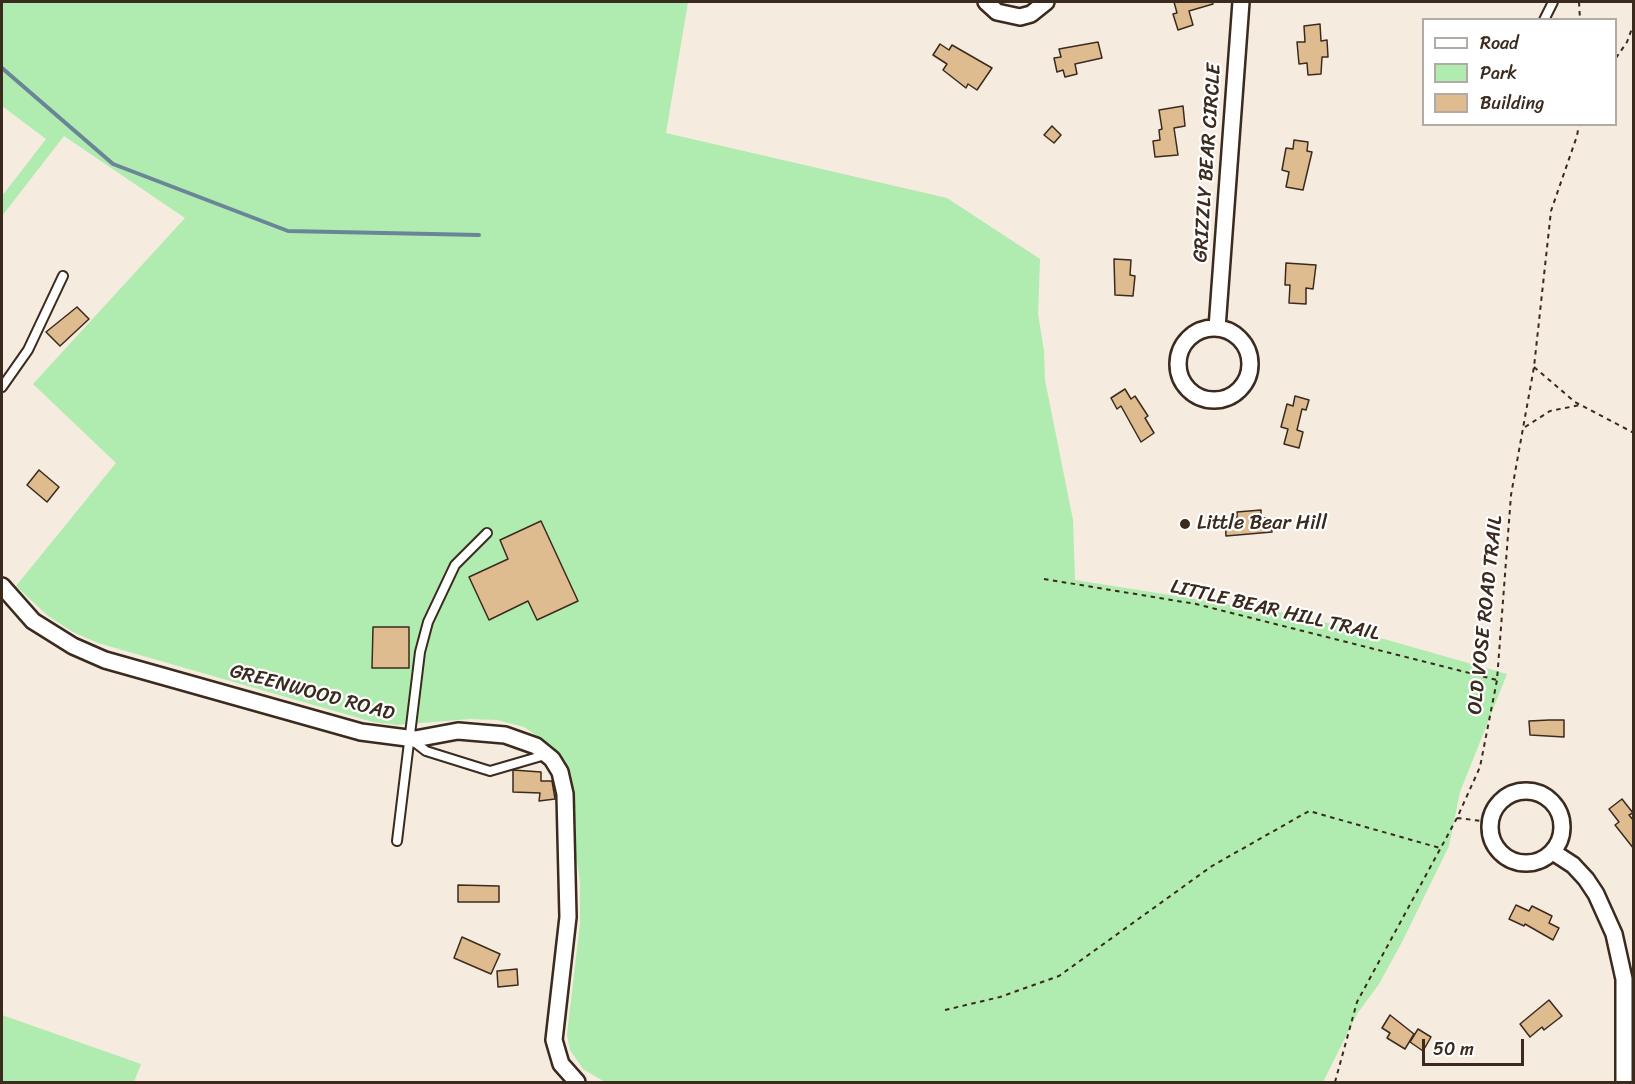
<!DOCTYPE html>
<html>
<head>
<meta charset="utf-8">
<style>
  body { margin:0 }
  #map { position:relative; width:1635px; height:1084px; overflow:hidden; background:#f5ebde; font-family:Sriracha,sans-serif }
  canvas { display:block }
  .frame { position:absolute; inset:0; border:3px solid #3b2a1e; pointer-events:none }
  .legend { position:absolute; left:1422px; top:18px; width:195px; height:108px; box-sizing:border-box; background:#fff; border:2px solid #b1aaa5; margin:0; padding:8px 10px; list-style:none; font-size:18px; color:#3b2a1e }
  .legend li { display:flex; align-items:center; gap:12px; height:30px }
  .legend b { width:30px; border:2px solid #b1aaa5 }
  .scale { position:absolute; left:1422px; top:1039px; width:102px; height:27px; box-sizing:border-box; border:3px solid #3b2a1e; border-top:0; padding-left:8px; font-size:18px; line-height:21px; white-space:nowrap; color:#3b2a1e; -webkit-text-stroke:4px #fff; paint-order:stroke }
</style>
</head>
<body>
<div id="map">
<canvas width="1635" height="1084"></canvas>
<div class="frame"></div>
<ul class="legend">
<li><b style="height:8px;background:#fff"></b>Road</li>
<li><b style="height:16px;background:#b0ebb0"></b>Park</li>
<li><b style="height:16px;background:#debc90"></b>Building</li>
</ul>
<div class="scale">50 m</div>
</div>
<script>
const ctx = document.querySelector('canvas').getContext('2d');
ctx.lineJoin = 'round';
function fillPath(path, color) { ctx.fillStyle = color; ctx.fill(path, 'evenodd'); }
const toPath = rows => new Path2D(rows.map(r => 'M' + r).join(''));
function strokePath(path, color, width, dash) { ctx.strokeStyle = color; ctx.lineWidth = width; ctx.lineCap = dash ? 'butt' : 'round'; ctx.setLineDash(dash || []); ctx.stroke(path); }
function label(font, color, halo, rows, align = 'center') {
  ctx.font = font + ' Sriracha,sans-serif'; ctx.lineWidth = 4.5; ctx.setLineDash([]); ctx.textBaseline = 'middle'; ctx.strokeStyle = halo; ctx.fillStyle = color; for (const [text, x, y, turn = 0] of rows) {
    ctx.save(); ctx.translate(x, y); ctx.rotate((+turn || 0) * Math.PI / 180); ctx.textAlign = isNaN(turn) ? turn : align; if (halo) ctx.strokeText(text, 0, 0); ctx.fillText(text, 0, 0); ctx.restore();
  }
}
const green = toPath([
  [2,2,688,2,666,133,947,198,1040,259,1038,314,1044,351,1045,380,1073,520,1075,580,1303,616,1507,674,1460,792,1449,846,1402,942,1379,984,1357,1014,1323,1082,605,1082,583,1069,570,1050,567,1035,580,923,580,882,573,835,574,793,569,769,552,746,524,727,497,720,470,719,397,725,373,722,98,643,73,632,48,616,16,586,116,463,33,384,185,218,64,136,2,216,2,196,46,139,2,106],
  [2,1015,141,1064,134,1082,2,1082]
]);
const stream = toPath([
  [2,68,113,164,288,231,479,235]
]);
const building = toPath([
  [1174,2,1212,2,1213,4,1189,11,1193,25,1178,30,1173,14,1177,13,1174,2],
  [1320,24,1321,41,1327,40,1328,57,1322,57,1321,74,1308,75,1307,63,1299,64,1297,42,1305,42,1304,26,1320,24],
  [1098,42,1102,58,1075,64,1077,74,1065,77,1063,70,1057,72,1054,58,1061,57,1059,49,1098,42],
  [940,44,949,50,952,45,992,68,977,90,968,84,966,88,943,70,947,64,933,55,940,44],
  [1183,106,1185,126,1174,128,1178,155,1155,157,1153,141,1160,140,1159,130,1162,129,1159,110,1183,106],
  [1052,126,1061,135,1054,143,1044,135,1052,126],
  [1294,140,1308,142,1307,151,1312,152,1303,190,1286,187,1289,172,1282,170,1286,148,1293,149,1294,140],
  [1114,259,1131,260,1130,275,1135,276,1133,296,1115,295,1114,259],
  [1286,263,1316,265,1313,289,1306,288,1306,304,1289,303,1290,285,1285,285,1286,263],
  [77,307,89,319,60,346,46,332,77,307],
  [1125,389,1131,399,1135,396,1148,416,1145,418,1154,433,1141,442,1121,406,1117,409,1111,398,1125,389],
  [1295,396,1309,400,1306,410,1302,409,1297,430,1303,432,1299,448,1284,444,1288,429,1281,427,1287,404,1293,406,1295,396],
  [39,470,59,487,47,502,27,485,39,470],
  [1261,510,1261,518,1271,518,1272,532,1226,536,1225,519,1237,518,1237,512,1261,510],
  [541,521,578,601,537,620,528,601,489,620,469,577,508,559,500,540,541,521],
  [373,627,409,627,409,668,372,668,373,627],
  [1549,720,1564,720,1564,737,1530,735,1529,721,1549,720],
  [513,770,541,772,541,781,552,781,555,799,539,801,540,793,513,792,513,770],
  [1622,799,1633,813,1629,815,1634,821,1634,849,1615,825,1619,822,1609,809,1622,799],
  [458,885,499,886,499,902,458,902,458,885],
  [1516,905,1529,911,1532,906,1552,916,1549,923,1559,928,1553,940,1525,924,1524,926,1509,919,1516,905],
  [462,937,500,954,491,974,454,958,462,937],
  [517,969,518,985,498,987,497,971,517,969],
  [1549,1000,1562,1016,1544,1030,1542,1027,1530,1037,1520,1024,1549,1000],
  [1390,1015,1414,1034,1405,1049,1387,1038,1390,1033,1382,1028,1390,1015],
  [1418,1029,1431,1037,1423,1051,1410,1042,1418,1029]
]);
const path = toPath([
  [1579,2,1580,20],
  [1616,58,1627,42,1634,23],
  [1534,367,1575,402,1634,433],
  [1525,427,1550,411,1580,405],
  [1044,579,1196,604,1497,680],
  [1457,818,1490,822],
  [945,1010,1000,997,1059,976,1212,866,1309,811,1440,848],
  [1335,1082,1357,1002,1457,818,1480,767,1497,680,1511,495,1534,367,1551,211,1577,136,1579,124]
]);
const lane = toPath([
  [1544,20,1553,2],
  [2,387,28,350,63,276],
  [413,741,426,751,490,771,545,755],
  [397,841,420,652,428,622,455,565,487,533]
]);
const street = toPath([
  [986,2,997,12,1020,17,1031,14,1046,2],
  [1217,328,1241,2],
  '1178 364a36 36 0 1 1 72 0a36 36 0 1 1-72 0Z',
  [2,586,33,621,73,646,105,660,361,732,415,739,458,731,505,735,536,746,552,759,560,772,565,794,568,917,554,1040,561,1064,577,1082],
  '1490 827a36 36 0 1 1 72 0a36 36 0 1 1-72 0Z',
  [1553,852,1573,865,1586,879,1596,894,1614,934,1624,979,1624,1082]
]);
const markers = [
  [1185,524,6,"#3b2a1e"]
];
const streetNames = [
  ["GRIZZLY BEAR CIRCLE",1208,163,-86],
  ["LITTLE BEAR HILL TRAIL",1275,611,13],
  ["OLD VOSE ROAD TRAIL",1486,615,-84],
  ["GREENWOOD ROAD",312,693,15]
];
const poiNames = [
  ["Little Bear Hill",1197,524]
];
fillPath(green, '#b0ebb0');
strokePath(stream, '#6b8598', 4);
fillPath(building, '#debc90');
strokePath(building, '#3b2a1e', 1.5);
strokePath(lane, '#3b2a1e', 12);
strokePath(street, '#3b2a1e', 20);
strokePath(path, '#3b2a1e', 2, [4.5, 4.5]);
strokePath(lane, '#fff', 8);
strokePath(street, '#fff', 15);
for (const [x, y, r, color] of markers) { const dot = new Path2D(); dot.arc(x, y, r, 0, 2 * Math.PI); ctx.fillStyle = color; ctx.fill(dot); strokePath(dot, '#fff', 2); }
label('20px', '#3b2a1e', '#fff', streetNames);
label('20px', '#3b2a1e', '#fff', poiNames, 'left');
</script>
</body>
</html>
